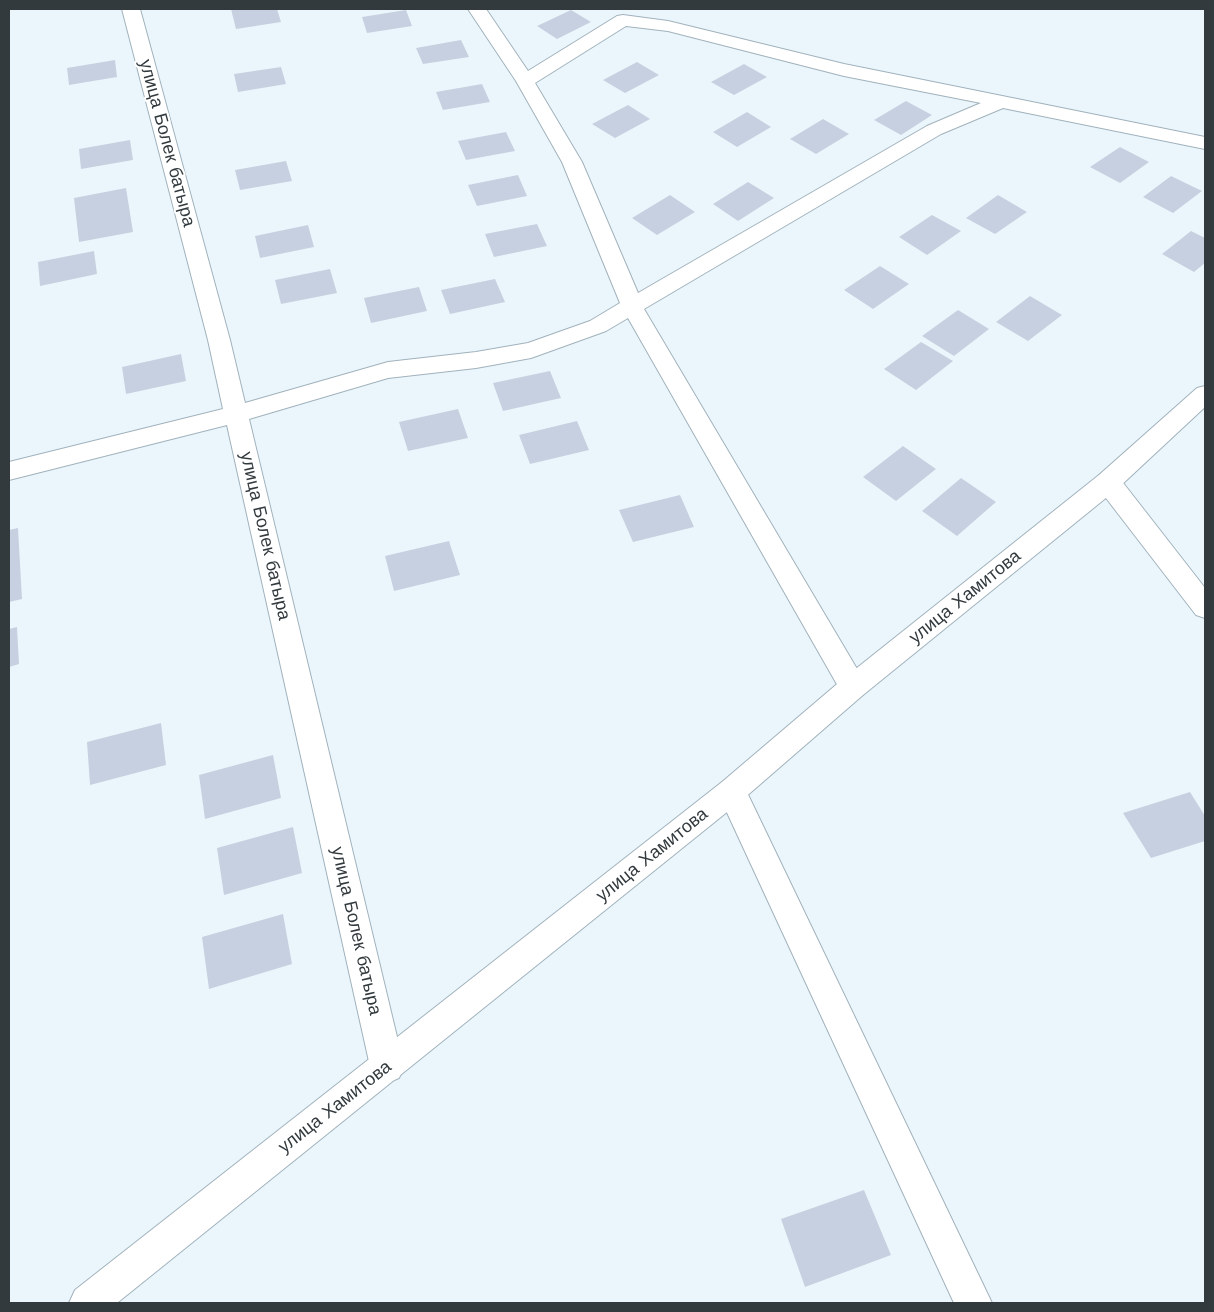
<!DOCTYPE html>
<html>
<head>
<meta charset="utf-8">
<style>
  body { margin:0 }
  #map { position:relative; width:1214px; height:1312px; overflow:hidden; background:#ebf6fc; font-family:"Work Sans",sans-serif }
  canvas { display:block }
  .frame { position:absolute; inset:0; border:10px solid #333a3e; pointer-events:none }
</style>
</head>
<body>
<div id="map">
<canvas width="1214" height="1312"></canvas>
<div class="frame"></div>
</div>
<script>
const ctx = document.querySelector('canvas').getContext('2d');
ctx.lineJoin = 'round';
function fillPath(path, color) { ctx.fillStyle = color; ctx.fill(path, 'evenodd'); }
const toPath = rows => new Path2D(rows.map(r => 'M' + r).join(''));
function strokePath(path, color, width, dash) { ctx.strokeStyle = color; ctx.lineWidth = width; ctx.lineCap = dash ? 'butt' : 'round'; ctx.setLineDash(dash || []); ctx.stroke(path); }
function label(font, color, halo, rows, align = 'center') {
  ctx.font = font + ' "Work Sans",sans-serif'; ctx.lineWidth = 4; ctx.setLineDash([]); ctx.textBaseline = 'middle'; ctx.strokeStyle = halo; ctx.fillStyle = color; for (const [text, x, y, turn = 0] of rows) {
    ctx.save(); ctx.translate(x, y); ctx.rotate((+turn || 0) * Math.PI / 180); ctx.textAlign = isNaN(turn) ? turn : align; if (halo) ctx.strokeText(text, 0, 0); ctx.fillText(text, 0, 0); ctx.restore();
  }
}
const building = toPath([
  [231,9,277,9,281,22,236,29],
  [406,10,412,26,367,33,362,17],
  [571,10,591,22,557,39,537,26],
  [461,40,469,57,423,64,416,48],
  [115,60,117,77,69,85,67,68],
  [637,62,659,75,625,93,603,80],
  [744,64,767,77,734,95,711,82],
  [281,67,286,84,238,92,234,74],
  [482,84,490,102,443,110,436,92],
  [906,101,932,115,901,135,874,120],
  [628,105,650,119,615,138,592,124],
  [747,112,771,127,737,147,713,132],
  [823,119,849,134,816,154,790,139],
  [506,132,515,151,466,160,458,141],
  [130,140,133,160,81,169,79,149],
  [1120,147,1149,162,1120,183,1090,167],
  [286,161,292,181,240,190,235,170],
  [518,175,527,196,477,206,468,185],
  [1171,176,1202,191,1173,213,1143,197],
  [748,182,774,198,738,221,713,204],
  [126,188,133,232,79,242,74,198],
  [670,195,695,212,657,235,632,218],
  [998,195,1027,212,995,234,966,218],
  [932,215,961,231,927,255,899,237],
  [537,224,547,246,494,257,485,234],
  [308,225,314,247,260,258,255,236],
  [1191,231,1205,238,1205,263,1194,272,1162,254],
  [94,251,97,274,40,286,38,262],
  [880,266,909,284,873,309,844,290],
  [330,269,337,293,281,304,275,280],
  [495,279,505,302,450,314,441,290],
  [419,287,427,311,371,323,364,298],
  [1030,296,1062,315,1028,341,996,322],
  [958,310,989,329,954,356,922,336],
  [921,342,953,361,916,390,884,369],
  [181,354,186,381,126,394,122,367],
  [550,371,561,398,503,411,493,383],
  [458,409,468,438,408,451,399,422],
  [577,421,589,450,530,464,519,435],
  [903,446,936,469,896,501,863,477],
  [961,478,996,502,957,536,922,511],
  [680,495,694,527,633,542,619,510],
  [18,528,22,599,9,602,9,530],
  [449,541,460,575,394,591,385,556],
  [17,627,19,664,9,667,9,629],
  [161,723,166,765,90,785,87,742],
  [273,755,281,798,205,819,199,775],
  [1190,792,1205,816,1205,841,1151,858,1123,813],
  [293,827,302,873,224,895,217,848],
  [283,914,292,964,209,989,202,937],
  [864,1190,891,1255,805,1287,781,1219]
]);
const minor = toPath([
  [122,9,140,9,230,340,245,403,388,362,476,352,528,343,590,321,620,303,562,162,516,81,468,9,486,9,528,71,617,16,623,15,668,21,844,64,1205,137,1205,149,1003,108,941,134,644,309,863,679,867,687,863,695,853,699,843,695,628,318,606,331,531,358,476,368,388,378,249,419,404,1066,399,1078,387,1083,375,1078,370,1066,227,425,9,480,9,462,223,409,208,340,122,9],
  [626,26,668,31,844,76,981,103,927,126,638,293,582,162,535,83,626,26],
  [1108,473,1117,475,1205,588,1205,618,1196,615,1099,489,1096,482,1099,475,1108,473],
  [732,778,742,782,992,1303,954,1303,717,791,722,782,732,778]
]);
const tertiary = toPath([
  [1205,386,1205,407,1117,489,863,695,742,800,117,1303,69,1303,75,1290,722,782,843,679,1099,475,1197,388,1205,386]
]);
const streetNames = [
  ["улица Болек батыра",167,143,75],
  ["улица Болек батыра",265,536,77],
  ["улица Хамитова",965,597,-39],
  ["улица Хамитова",652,855,-39],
  ["улица Болек батыра",356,931,77],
  ["улица Хамитова",335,1107,-38]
];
fillPath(building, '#c7d0e0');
strokePath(minor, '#a1b2bc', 2);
strokePath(tertiary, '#a1b2bc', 2);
fillPath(minor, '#fff');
fillPath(tertiary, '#fff');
label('18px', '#333a3e', '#fff', streetNames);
</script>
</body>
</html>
